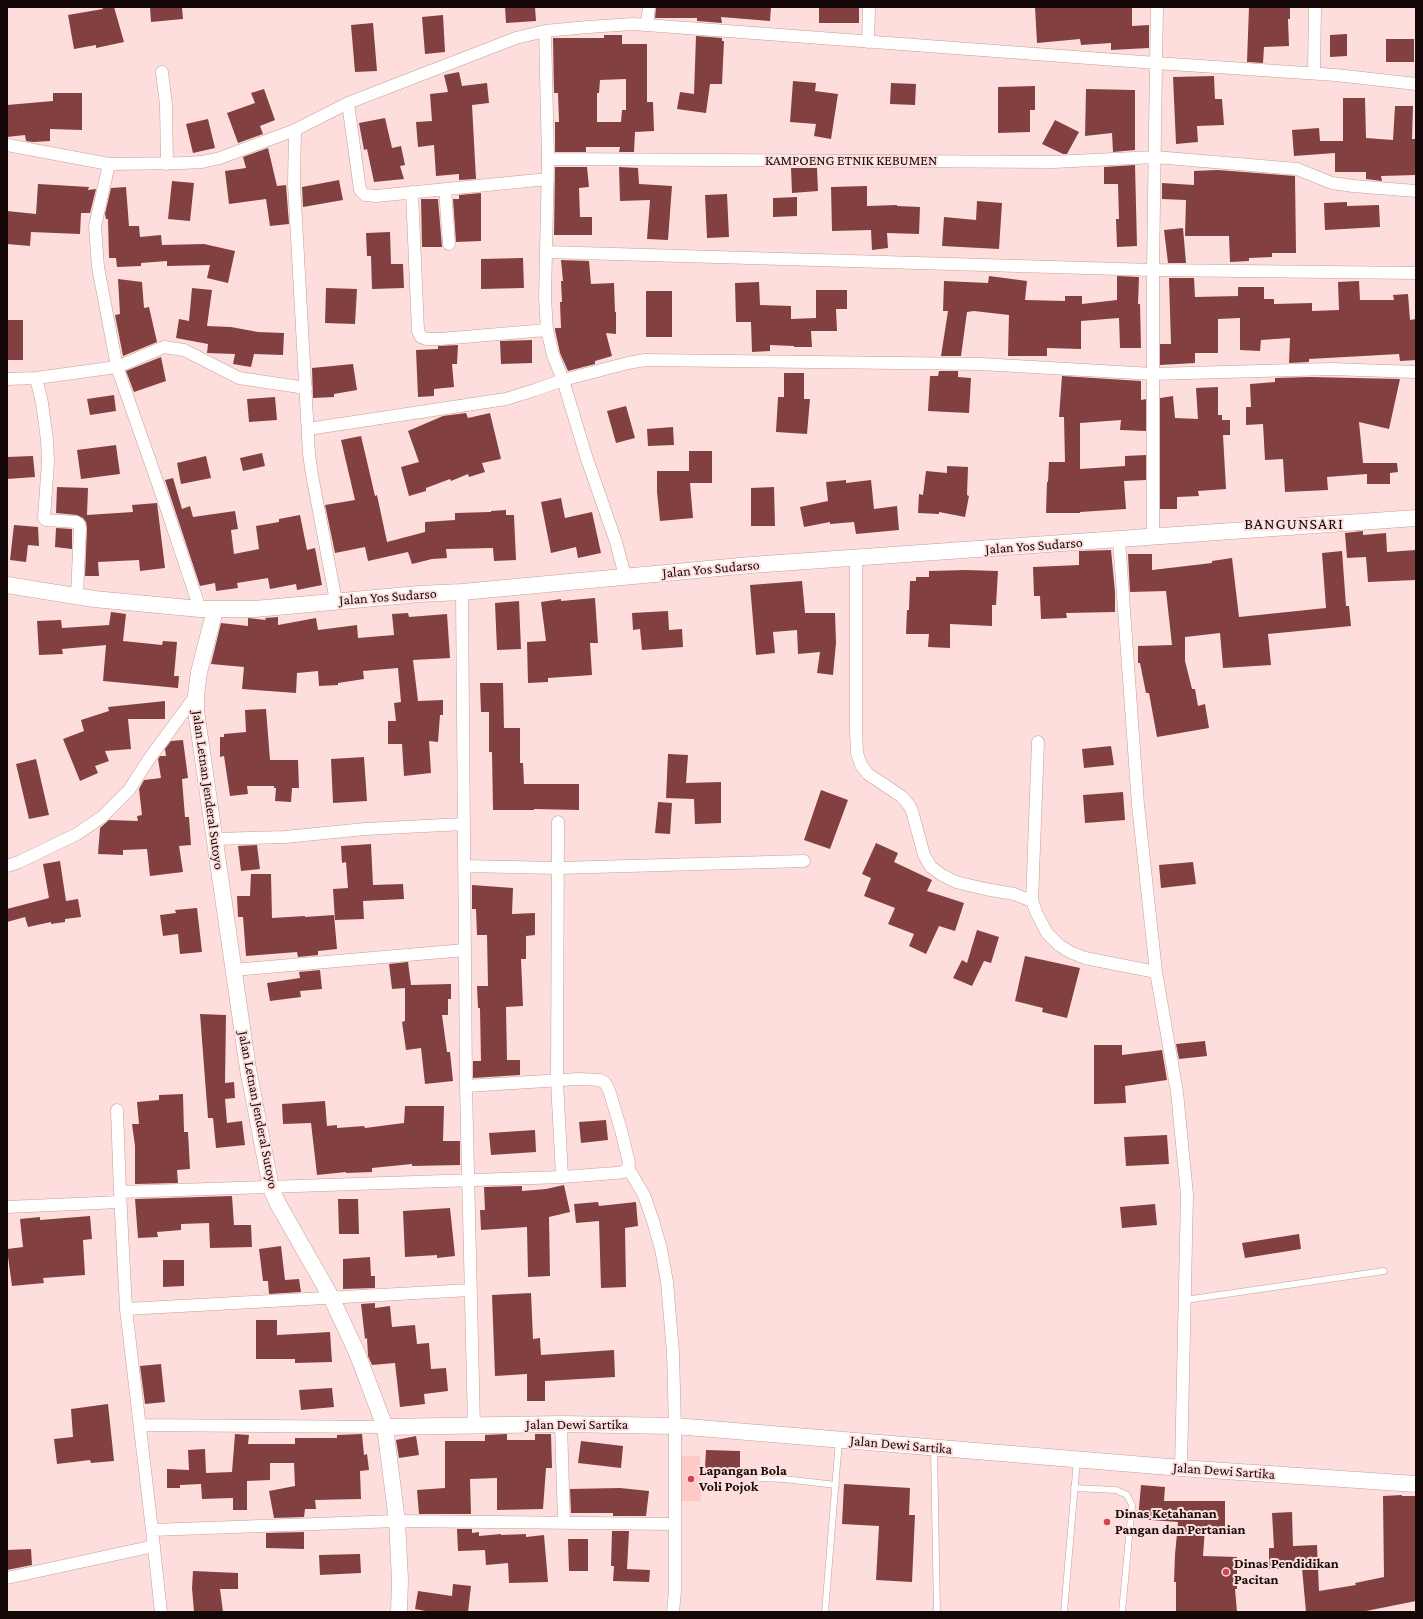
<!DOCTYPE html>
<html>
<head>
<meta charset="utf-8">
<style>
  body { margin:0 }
  #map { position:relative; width:1423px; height:1619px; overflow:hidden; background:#fddedc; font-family:"Crimson Pro",serif }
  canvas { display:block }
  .frame { position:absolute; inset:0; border:8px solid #140808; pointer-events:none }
</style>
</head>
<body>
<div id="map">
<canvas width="1423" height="1619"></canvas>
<div class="frame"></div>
</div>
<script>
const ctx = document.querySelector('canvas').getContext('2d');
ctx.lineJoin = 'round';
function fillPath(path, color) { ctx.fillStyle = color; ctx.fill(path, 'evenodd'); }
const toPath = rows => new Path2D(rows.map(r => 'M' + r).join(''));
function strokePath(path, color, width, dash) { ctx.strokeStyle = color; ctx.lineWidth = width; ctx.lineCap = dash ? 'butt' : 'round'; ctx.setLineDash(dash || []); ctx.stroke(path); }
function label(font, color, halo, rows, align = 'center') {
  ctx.font = font + ' "Crimson Pro",serif'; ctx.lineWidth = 4; ctx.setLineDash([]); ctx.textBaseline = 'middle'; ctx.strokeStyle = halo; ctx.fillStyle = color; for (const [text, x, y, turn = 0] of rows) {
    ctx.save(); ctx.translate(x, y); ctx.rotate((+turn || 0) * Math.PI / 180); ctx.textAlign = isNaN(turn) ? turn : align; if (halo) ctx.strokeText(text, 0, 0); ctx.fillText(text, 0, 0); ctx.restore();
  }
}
const green = toPath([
  [680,1456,700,1456,701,1501,681,1501]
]);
const building = toPath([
  [102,7,114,7,124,42,96,48,96,45,74,49,68,15,103,9],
  [150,7,182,7,183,19,151,22],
  [505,7,535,7,536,21,506,23],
  [656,7,771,7,770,21,721,17,722,23,697,21,697,18,655,18],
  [819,7,859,7,859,23,819,23],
  [1035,7,1132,7,1132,26,1149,25,1149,48,1111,50,1111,43,1081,45,1080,39,1037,43],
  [1249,7,1290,7,1290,19,1288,19,1289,46,1264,47,1263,63,1247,62],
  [443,15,445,52,425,54,422,17],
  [373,23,377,71,355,72,351,25],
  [1347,34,1347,56,1330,57,1330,35],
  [604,35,622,35,622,44,647,44,647,102,653,102,654,131,635,132,634,152,619,152,620,147,586,147,586,152,555,152,555,122,559,122,558,93,554,93,553,38,604,38],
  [626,79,626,110,622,110,621,122,597,122,597,93,599,93,600,80],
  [696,36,722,38,722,41,724,41,722,84,710,84,706,113,677,109,680,92,694,94],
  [1386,39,1414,39,1414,62,1386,62],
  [459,72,462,86,487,83,489,103,472,105,476,179,459,180,459,174,436,176,434,145,418,147,416,122,432,121,430,94,448,92,444,75],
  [1214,76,1215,99,1222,99,1224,125,1197,126,1198,142,1176,144,1173,77],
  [793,81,816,83,815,91,838,94,831,139,814,136,816,124,790,122],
  [891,83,916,84,915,105,890,104],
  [1035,86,1035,110,1030,110,1030,132,998,133,998,87],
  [264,89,275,120,260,126,263,134,238,143,227,113,255,103,251,93],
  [1086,89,1135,90,1135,150,1113,152,1112,133,1085,136],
  [53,93,82,93,82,130,50,129,50,141,33,142,26,141,25,135,7,137,7,105,53,101],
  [1343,98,1365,98,1366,138,1393,140,1395,106,1413,106,1412,139,1415,139,1416,175,1381,176,1382,181,1366,179,1366,172,1335,172,1335,153,1294,156,1292,130,1319,128,1320,141,1343,141],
  [385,118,392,148,401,146,405,165,400,166,404,179,374,182,367,149,364,150,359,123],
  [208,119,215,148,193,153,186,124],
  [1055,120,1079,132,1067,154,1063,154,1042,144],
  [268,148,277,186,286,185,289,224,270,226,266,199,229,204,225,171,246,168,243,157],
  [1135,165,1137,246,1117,247,1116,219,1119,219,1118,184,1104,184,1104,167],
  [555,167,587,167,589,187,579,188,580,217,592,217,592,235,554,235],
  [619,167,638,168,639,184,672,186,668,240,647,239,650,200,620,201],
  [791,168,817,168,818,191,792,193],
  [1218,170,1295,176,1296,253,1272,253,1272,257,1249,258,1249,261,1230,262,1229,236,1185,236,1186,200,1162,199,1162,183,1194,185,1194,171],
  [339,180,343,200,303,207,302,187],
  [172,181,194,183,190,221,168,219],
  [38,184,89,187,88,190,96,189,90,213,81,213,80,234,31,232,30,246,7,244,7,211,36,214],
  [867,186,867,206,897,205,897,206,920,207,919,234,887,233,888,248,872,250,871,230,832,231,831,187],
  [126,187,129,226,139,226,140,237,161,235,162,245,204,244,235,251,228,283,207,278,210,265,167,266,167,261,141,263,141,266,117,267,116,258,109,258,108,219,106,219,105,214,111,188],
  [481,193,481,241,456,242,453,199,459,199,459,195],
  [727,194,729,237,707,238,705,195],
  [797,197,797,216,773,217,773,198],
  [421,199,438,199,442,247,422,247],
  [977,201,1002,203,999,249,942,246,944,217,976,220],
  [1347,202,1347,206,1379,205,1380,227,1325,230,1324,203],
  [1183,228,1186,263,1168,263,1164,230],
  [390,232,391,264,403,264,404,288,372,289,371,256,367,256,366,233],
  [523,258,524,288,481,289,481,259],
  [561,260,589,261,591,284,614,283,615,312,616,312,616,334,606,333,612,356,595,361,595,364,568,371,560,353,555,330,555,328,561,328,560,302,562,302,561,281,563,281],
  [989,276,1027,281,1025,300,1065,301,1065,296,1082,296,1082,304,1117,300,1117,276,1139,277,1138,304,1140,304,1141,348,1120,348,1119,318,1081,321,1081,349,1047,348,1047,356,1008,356,1009,315,974,311,967,312,961,356,941,356,948,311,943,311,944,281,988,283],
  [1169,278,1194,278,1195,297,1238,296,1238,287,1264,287,1264,299,1274,299,1274,304,1312,303,1312,311,1339,310,1338,282,1359,281,1360,300,1394,300,1393,295,1408,294,1410,320,1416,319,1416,360,1400,361,1399,354,1309,359,1309,362,1289,363,1290,338,1261,340,1260,351,1240,350,1240,318,1218,319,1218,353,1195,353,1195,363,1160,365,1160,344,1171,344],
  [118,279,142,282,144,308,149,307,157,342,123,356,115,315,120,314],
  [759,282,760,305,791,306,791,319,816,318,816,290,847,290,847,309,836,309,837,331,811,331,812,347,794,347,794,346,770,345,770,351,752,352,751,322,736,322,735,283],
  [192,288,212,290,207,326,231,327,258,332,284,333,283,355,254,354,251,367,233,364,235,354,207,353,208,344,176,338,179,319,189,321],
  [326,288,357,289,355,324,325,323],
  [646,291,672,291,672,337,646,337],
  [7,320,23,320,23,360,7,360],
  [532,340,532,363,501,364,500,341],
  [458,345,457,364,452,364,454,387,434,389,434,396,418,397,416,350,438,349,438,346],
  [161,357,166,381,134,392,126,371],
  [353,364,357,390,334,394,334,397,313,398,312,368],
  [939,371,958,371,958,377,971,378,969,413,928,411,930,376,938,376],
  [784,373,804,373,804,399,810,399,807,434,776,432,778,397,784,397],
  [1062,376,1141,381,1141,400,1146,399,1146,431,1120,430,1121,420,1080,423,1080,469,1125,466,1125,456,1146,455,1146,480,1124,481,1126,509,1080,512,1080,513,1046,513,1047,482,1048,482,1049,462,1065,462,1064,417,1059,417],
  [1310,377,1400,379,1389,429,1359,422,1363,463,1397,463,1398,472,1390,473,1390,484,1367,484,1367,474,1327,477,1328,490,1285,492,1283,459,1265,460,1263,424,1246,425,1246,407,1251,407,1250,384,1275,382,1275,378],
  [1218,387,1218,415,1222,415,1222,420,1230,420,1230,435,1223,435,1226,489,1198,491,1199,496,1177,497,1177,509,1160,509,1160,398,1173,396,1175,418,1198,419,1196,388],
  [114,395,116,411,90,415,87,399],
  [275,397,277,420,249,422,247,399],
  [626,406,635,438,616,443,607,411],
  [466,413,468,418,490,413,501,459,482,463,485,472,469,477,468,474,451,481,450,479,426,488,426,491,409,496,401,467,419,462,408,431,443,416],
  [673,427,674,445,648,446,647,429],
  [361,436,375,496,377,495,387,542,425,532,425,522,455,520,455,513,491,512,491,511,506,510,506,515,514,515,516,560,494,561,493,548,446,549,447,558,432,559,412,564,408,552,368,561,365,547,335,553,325,505,355,500,341,440],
  [116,445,120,474,81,479,77,450],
  [689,451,712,451,712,483,690,483,693,518,660,521,657,492,657,471,689,471],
  [262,453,265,466,243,471,240,458],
  [33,456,35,477,7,479,7,457],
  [206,456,211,478,181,484,177,463],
  [947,466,968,467,967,495,969,496,965,517,939,512,939,514,918,513,919,494,923,495,926,471,947,473],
  [173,478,182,509,190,506,193,517,235,511,238,529,231,530,234,554,259,549,256,526,279,522,279,519,300,515,307,550,315,548,322,585,297,590,296,584,270,589,268,578,237,583,238,588,216,591,215,583,200,586,165,480],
  [846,480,846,483,871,480,874,509,897,506,899,530,856,534,854,522,830,524,830,522,804,527,800,507,828,501,826,482],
  [57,487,88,488,87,515,133,512,132,505,157,503,165,568,140,571,139,560,98,562,99,576,85,576,87,528,86,522,83,518,77,515,56,513],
  [774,487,775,526,751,526,751,488],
  [561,498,565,518,592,512,601,553,578,558,576,547,551,553,541,502],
  [14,525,38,527,39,546,28,545,26,562,10,560],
  [56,528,72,529,72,549,55,547],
  [1363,531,1363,535,1386,533,1387,552,1416,550,1416,580,1368,582,1366,557,1347,558,1345,533],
  [1111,550,1115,592,1115,612,1066,613,1067,618,1041,619,1040,596,1034,596,1033,567,1079,565,1079,551],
  [1342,551,1346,606,1349,606,1351,626,1268,634,1271,665,1223,668,1220,633,1185,637,1185,661,1192,689,1195,689,1198,706,1205,704,1209,728,1157,737,1149,693,1146,693,1140,663,1138,663,1138,646,1172,645,1166,591,1130,592,1128,554,1152,554,1152,570,1212,563,1212,561,1232,558,1239,617,1326,608,1322,553],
  [965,570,998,571,996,605,992,605,992,626,950,624,950,648,928,647,929,634,906,634,907,610,909,610,910,581,916,581,916,577,929,577,929,571],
  [802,581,805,613,835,613,836,643,833,675,817,673,820,652,798,654,797,630,773,632,775,653,756,655,750,585],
  [595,598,598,643,590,643,592,675,548,678,548,682,528,683,527,642,546,641,541,602,561,599,561,601],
  [519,601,521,649,497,650,495,603],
  [668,611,669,630,682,629,683,647,642,650,640,629,633,630,632,613],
  [111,612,126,614,123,641,162,645,163,641,177,642,174,676,179,676,178,688,103,681,106,645,62,649,63,654,39,655,37,621,61,620,62,628,109,625],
  [408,613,409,617,447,614,450,658,413,660,418,701,443,700,443,715,440,715,438,742,429,741,431,773,404,776,402,744,388,744,388,721,396,721,394,703,401,702,398,668,363,671,364,679,338,683,338,685,319,686,318,671,297,673,296,693,242,689,244,667,211,664,221,623,248,626,248,618,266,620,265,618,278,617,278,625,316,618,318,630,357,625,358,638,394,635,392,614],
  [480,683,503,683,504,728,520,728,520,763,523,763,524,784,579,784,579,810,534,809,534,810,493,810,492,752,489,752,489,712,481,712],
  [165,701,165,719,128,719,131,749,105,751,109,761,95,766,98,773,80,781,63,739,84,731,81,720,109,711,108,707],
  [266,709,270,760,298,760,299,788,292,788,291,802,275,801,276,788,274,788,274,786,247,786,248,794,230,796,224,756,220,757,220,737,224,737,224,734,246,732,245,710],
  [183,740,188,778,182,779,185,817,189,817,191,845,179,846,183,872,150,876,147,849,123,850,123,855,98,854,100,828,109,820,138,821,137,816,142,815,139,789,144,780,161,778,158,759,160,756,166,756,165,749,171,741],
  [1111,746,1114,765,1084,768,1082,749],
  [668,754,688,755,686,783,721,782,721,823,695,824,694,799,666,798],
  [364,757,367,801,333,803,331,759],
  [36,759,49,815,29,819,16,764],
  [821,790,848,800,830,849,804,840],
  [1123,792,1125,820,1085,823,1083,795],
  [658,802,672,803,670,834,655,833],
  [876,843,898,853,894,862,932,880,927,891,964,903,955,931,939,926,926,954,909,946,914,934,888,924,895,908,864,896,871,878,862,874],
  [371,844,373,885,403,884,404,899,363,901,364,919,335,920,333,889,348,888,346,862,342,863,341,846],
  [257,845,260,869,241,871,238,846],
  [60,861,66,901,78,899,81,917,65,919,65,922,51,924,51,922,28,927,25,917,7,922,7,909,49,898,43,864],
  [1193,862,1196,884,1161,888,1159,865],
  [251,874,271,874,272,918,305,916,305,917,334,915,337,949,318,951,318,955,298,957,297,952,246,956,243,917,238,917,237,896,250,896],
  [472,885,513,888,512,914,535,913,535,935,526,936,526,959,521,959,523,1006,506,1007,507,1060,520,1060,520,1075,473,1078,473,1061,481,1061,480,1008,478,1008,477,986,488,986,487,935,477,935,476,909,472,909],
  [197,908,202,952,180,954,178,934,163,936,160,915,176,913,175,910],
  [977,930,999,937,991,963,984,961,972,986,953,978,962,960,967,963],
  [1025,956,1080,968,1067,1018,1042,1012,1043,1008,1015,1001],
  [408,962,411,985,451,984,451,999,448,999,448,1015,442,1015,447,1052,450,1052,453,1081,425,1084,421,1048,406,1050,402,1022,405,1021,405,988,392,989,389,964],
  [320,970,322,989,300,991,301,997,270,1001,267,983,300,978,299,972],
  [200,1014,226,1015,225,1083,234,1082,235,1098,225,1099,227,1123,242,1121,245,1145,216,1148,213,1118,208,1118],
  [1205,1041,1207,1056,1179,1059,1176,1044],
  [1094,1045,1122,1045,1122,1055,1162,1050,1167,1080,1125,1086,1126,1103,1094,1104],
  [183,1094,184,1132,188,1132,190,1169,177,1170,178,1183,135,1184,135,1146,132,1124,139,1124,137,1102,159,1100,159,1095],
  [325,1101,327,1126,337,1125,337,1128,364,1126,365,1128,404,1123,405,1106,444,1106,443,1141,460,1141,460,1165,412,1166,412,1164,372,1168,372,1172,346,1173,346,1172,317,1175,311,1123,283,1124,282,1104],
  [606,1120,608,1140,581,1143,579,1122],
  [535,1130,536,1152,491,1155,489,1133],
  [1167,1135,1169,1164,1126,1166,1124,1137],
  [564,1185,570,1212,549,1217,550,1276,528,1277,527,1227,481,1230,480,1210,485,1210,484,1187,522,1186,522,1191,546,1189],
  [232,1196,234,1225,251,1225,252,1247,210,1248,209,1223,181,1224,181,1230,157,1232,158,1237,138,1238,135,1199],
  [338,1199,358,1199,359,1234,339,1234],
  [598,1202,599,1206,636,1202,638,1226,625,1228,626,1287,601,1288,599,1221,576,1223,574,1204],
  [1155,1204,1157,1225,1122,1228,1120,1207],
  [450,1208,455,1256,437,1258,437,1255,405,1257,403,1211],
  [90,1216,92,1239,83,1240,85,1275,43,1278,44,1283,12,1286,7,1249,23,1247,20,1219,40,1217,40,1220],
  [1299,1234,1301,1249,1245,1258,1242,1243],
  [281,1246,285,1280,299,1279,301,1292,269,1294,268,1281,263,1281,259,1249],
  [370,1257,371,1276,375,1276,375,1288,343,1289,343,1259],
  [163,1260,184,1260,184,1286,163,1287],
  [531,1293,533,1339,540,1338,541,1355,614,1350,615,1377,545,1381,545,1401,527,1401,527,1374,495,1376,492,1295],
  [375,1303,375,1308,390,1306,392,1327,415,1325,417,1344,429,1343,431,1369,446,1368,448,1391,424,1394,425,1404,400,1407,395,1363,372,1365,368,1356,367,1338,365,1339,361,1304],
  [256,1320,277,1320,277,1335,330,1332,332,1362,295,1363,295,1359,256,1359],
  [161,1364,165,1402,145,1404,140,1366],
  [332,1388,334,1407,301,1410,299,1390],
  [108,1404,114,1461,91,1463,90,1460,57,1464,54,1439,73,1437,71,1409],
  [235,1434,249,1435,248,1444,295,1444,295,1438,337,1438,337,1435,362,1434,364,1455,367,1454,369,1470,360,1471,361,1499,315,1500,316,1509,305,1509,304,1517,274,1518,269,1491,295,1486,294,1463,270,1463,270,1480,247,1481,247,1510,233,1510,233,1498,202,1499,201,1484,180,1485,180,1488,167,1488,167,1469,189,1470,188,1450,205,1449,206,1473,232,1472],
  [507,1434,507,1440,535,1440,535,1434,551,1434,552,1468,546,1468,543,1509,497,1510,497,1478,470,1479,471,1514,419,1514,417,1490,445,1488,445,1441,485,1441,485,1435],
  [416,1436,419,1455,399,1458,396,1440],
  [581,1441,623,1446,621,1468,578,1463],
  [706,1450,740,1451,740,1468,705,1468],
  [844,1484,910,1488,909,1515,915,1515,912,1582,876,1580,879,1526,842,1524],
  [1141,1485,1165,1487,1164,1501,1225,1501,1225,1528,1205,1528,1203,1556,1237,1557,1237,1589,1235,1589,1237,1612,1176,1612,1176,1582,1174,1582,1175,1555,1178,1522,1138,1519],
  [620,1488,649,1491,646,1516,613,1516,613,1513,571,1513,570,1489],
  [1402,1495,1402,1496,1416,1496,1416,1601,1361,1612,1306,1612,1302,1568,1269,1569,1269,1548,1274,1548,1272,1513,1292,1512,1293,1546,1317,1545,1319,1591,1356,1585,1355,1583,1384,1577,1383,1496],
  [457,1529,472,1529,472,1533,479,1532,479,1536,501,1534,501,1535,526,1534,526,1537,544,1535,548,1582,509,1583,508,1563,486,1565,485,1550,458,1551],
  [612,1531,629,1531,627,1569,650,1570,649,1582,613,1581,614,1566,611,1566],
  [304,1532,304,1549,266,1548,266,1533],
  [568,1539,588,1539,588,1571,569,1571],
  [31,1549,32,1565,7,1570,7,1550],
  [360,1554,361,1573,320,1575,319,1555],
  [193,1571,238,1573,238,1589,220,1589,223,1612,194,1612,192,1588],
  [453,1584,471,1586,468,1612,431,1612,415,1609,418,1591,452,1596]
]);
const lane = toPath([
  [1185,1300,1384,1271],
  [934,1448,937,1612],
  [760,1478,784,1479,836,1485],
  [1074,1488,1116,1490,1127,1495,1132,1505,1122,1612],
  [825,1612,839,1440],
  [1064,1612,1077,1460]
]);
const street = toPath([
  [1157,7,1156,63,1336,75,1416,84],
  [647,25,649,7],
  [545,31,548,159,545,298,547,330,553,355,563,380,586,456,616,542,625,576],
  [868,42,869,7],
  [162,72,166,105,167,164],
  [1314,73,1315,7],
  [348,103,360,190,365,195,376,196,548,179],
  [295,130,294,184,309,454,312,475,336,601],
  [7,145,109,164,182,163,202,162,220,158,295,130,348,103,516,38,545,31,588,27,633,24,1156,63,1153,270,1153,536],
  [548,159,1053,162,1155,157,1297,169,1332,183,1353,186,1416,191],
  [109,164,95,226,98,267,117,367,164,501,200,609],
  [445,189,449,244],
  [412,192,418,331,421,337,427,339,440,339,547,330],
  [547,252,1153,270,1416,273],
  [36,378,42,403,47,440,48,462,44,518,46,520,76,522,79,524,80,528,77,596],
  [7,379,36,378,117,367,164,347,184,350,239,378,306,388],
  [308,429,506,399,535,390,563,380,628,363,645,360,981,364,1153,374,1331,369,1416,372],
  [1119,540,1138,805,1156,972,1177,1092,1187,1195,1181,1468],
  [856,558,856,731,857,753,861,765,868,774,901,796,909,805,912,811,924,855,931,867,942,875,956,882,985,889,1014,894,1032,901,1037,914,1047,933,1059,945,1070,952,1085,958,1156,972],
  [462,592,466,1086,474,1426],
  [558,822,557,1081,562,1177],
  [215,839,285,837,365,829,464,824],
  [7,866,19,862,77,834,102,817,129,790,149,759,196,695],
  [464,866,558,868,804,861],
  [1032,901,1038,742],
  [233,970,465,950],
  [117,1110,120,1192],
  [628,1168,644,1195,653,1221,661,1249,667,1282,673,1353,675,1426,675,1591,673,1612],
  [7,1207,120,1202],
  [126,1309,470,1290],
  [561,1424,564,1523],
  [140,1425,385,1427],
  [152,1530,397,1521,675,1524],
  [7,1578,154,1546],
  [161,1612,152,1530,126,1309,120,1192,562,1177,616,1173,624,1172,628,1168,629,1163,621,1130,609,1090,605,1083,600,1080,578,1079,466,1086]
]);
const secondary = toPath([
  [7,585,94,599,200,609,255,609,419,594,462,592,751,565,1416,518],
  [215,610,199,672,196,695,196,711,248,1069,271,1188,277,1202,331,1297,357,1353,385,1427,397,1521,400,1580,399,1612],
  [385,1427,561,1424,675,1426,1181,1468,1416,1484]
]);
const markers = [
  [691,1479,4,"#d3434c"],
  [1107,1522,4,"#d3434c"],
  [1226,1572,4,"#d3434c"]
];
const streetNames = [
  ["KAMPOENG ETNIK KEBUMEN",851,161],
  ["Jalan Yos Sudarso",1034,546,-4],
  ["Jalan Yos Sudarso",711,569,-5],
  ["Jalan Yos Sudarso",388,597,-4],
  ["Jalan Letnan Jenderal Sutoyo",208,790,82],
  ["Jalan Letnan Jenderal Sutoyo",258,1110,79],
  ["Jalan Dewi Sartika",577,1425],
  ["Jalan Dewi Sartika",901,1445,5],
  ["Jalan Dewi Sartika",1224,1471,4]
];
const poiNames = [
  ["Lapangan Bola",699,1471],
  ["Voli Pojok",699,1487],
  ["Dinas Ketahanan",1115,1514],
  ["Pangan dan Pertanian",1115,1530],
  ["Dinas Pendidikan",1234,1564],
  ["Pacitan",1234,1580]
];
const quarterNames = [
  ["BANGUNSARI",1294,524]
];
fillPath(green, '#ffc9c6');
fillPath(building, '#824040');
strokePath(lane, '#c39e9d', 7);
strokePath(street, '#c39e9d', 13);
strokePath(secondary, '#c39e9d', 17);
strokePath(lane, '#fff', 6);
strokePath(street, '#fff', 12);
strokePath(secondary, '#fff', 16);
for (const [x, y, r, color] of markers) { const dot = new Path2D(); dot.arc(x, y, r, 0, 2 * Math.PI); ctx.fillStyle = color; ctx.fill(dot); strokePath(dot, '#fddedc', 1.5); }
label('14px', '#140808', '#fddedc', streetNames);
label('bold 14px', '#140808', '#fddedc', poiNames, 'left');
ctx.letterSpacing = '1px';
label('16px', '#140808', '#fddedc', quarterNames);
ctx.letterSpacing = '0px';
</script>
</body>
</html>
